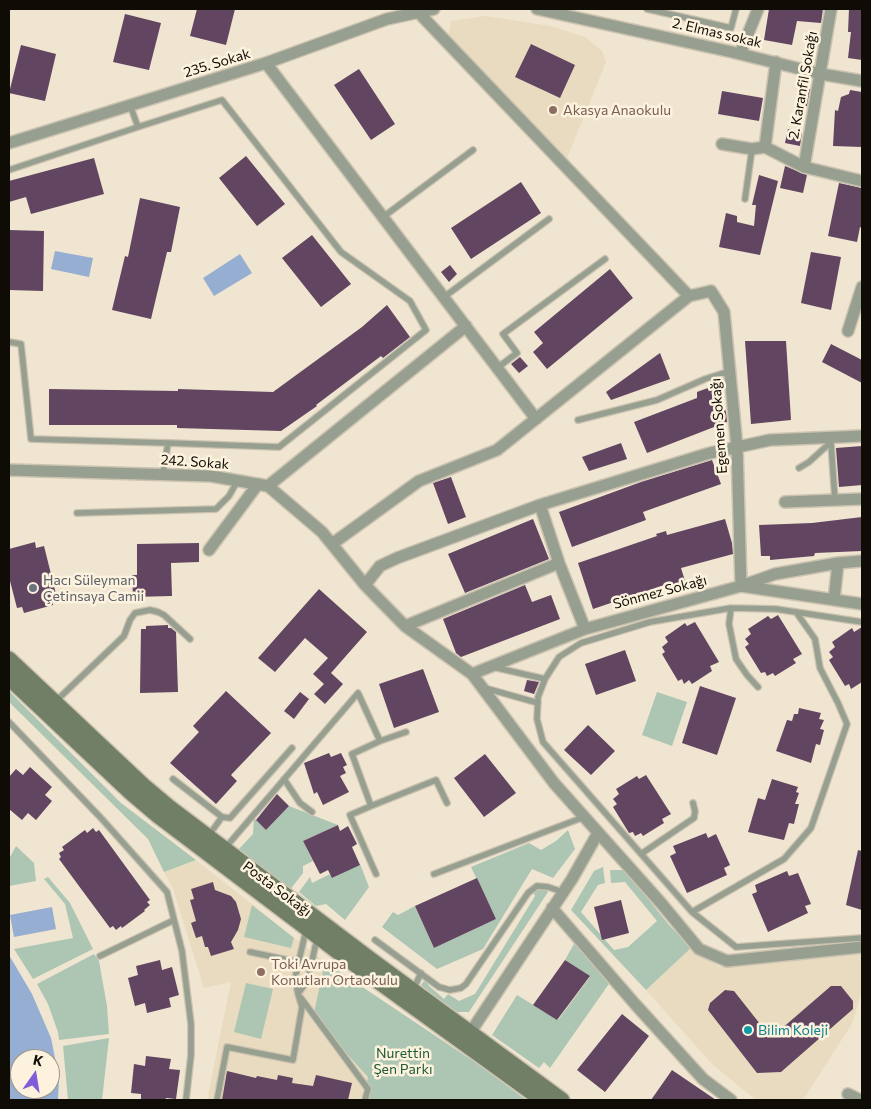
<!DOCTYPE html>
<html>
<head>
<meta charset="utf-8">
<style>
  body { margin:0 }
  #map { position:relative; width:871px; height:1109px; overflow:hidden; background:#f0e5d0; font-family:Commissioner,sans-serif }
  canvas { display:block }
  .frame { position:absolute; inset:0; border:10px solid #0f0c05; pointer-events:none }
  .north { position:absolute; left:10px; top:1049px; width:50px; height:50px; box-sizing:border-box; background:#fdf2dd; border:1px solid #9e9687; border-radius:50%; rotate:13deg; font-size:14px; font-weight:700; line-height:20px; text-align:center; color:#0f0c05 }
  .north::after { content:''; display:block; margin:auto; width:18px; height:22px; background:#805dd8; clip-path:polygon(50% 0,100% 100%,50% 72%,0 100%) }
</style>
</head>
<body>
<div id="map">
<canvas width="871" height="1109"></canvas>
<div class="frame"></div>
<div class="north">K</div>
</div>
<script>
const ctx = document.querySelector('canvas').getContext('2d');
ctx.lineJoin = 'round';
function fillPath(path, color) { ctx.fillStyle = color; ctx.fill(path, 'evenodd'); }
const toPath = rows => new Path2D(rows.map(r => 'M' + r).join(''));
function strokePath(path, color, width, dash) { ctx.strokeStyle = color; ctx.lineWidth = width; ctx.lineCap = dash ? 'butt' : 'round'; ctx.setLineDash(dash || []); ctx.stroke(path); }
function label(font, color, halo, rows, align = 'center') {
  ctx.font = font + ' Commissioner,sans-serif'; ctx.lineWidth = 5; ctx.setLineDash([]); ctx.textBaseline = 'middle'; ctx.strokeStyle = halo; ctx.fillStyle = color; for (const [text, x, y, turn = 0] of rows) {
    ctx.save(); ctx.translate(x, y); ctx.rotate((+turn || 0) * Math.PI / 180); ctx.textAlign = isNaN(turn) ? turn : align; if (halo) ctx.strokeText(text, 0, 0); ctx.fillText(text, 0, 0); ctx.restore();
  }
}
const built = toPath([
  [485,16,551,26,585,37,602,51,606,62,567,158,448,37,451,21],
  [196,860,325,962,313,1017,368,1077,363,1100,207,1100,231,982,204,988,173,889,164,872],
  [691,948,719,967,862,951,862,990,853,1022,803,1100,756,1100,712,1064,646,990]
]);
const green = toPath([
  [9,691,121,803,196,860,164,872,148,839,9,702],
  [657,692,687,702,672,746,642,735],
  [289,806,338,825,303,841,313,861,303,866,303,873,289,891,238,850,253,834,254,818,266,830],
  [568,830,575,849,553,878,532,869,483,949,437,969,382,927,393,912,398,915,415,906,434,948,496,919,471,867,529,843,541,850,556,841],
  [16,846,34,863,36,881,9,886,9,859],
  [360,864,369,887,345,920,326,904,316,906,299,892,310,877,312,883,330,874,333,878],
  [603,867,605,883,598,885,581,912,614,950,628,947,657,921,625,882,611,883,610,870,625,870,669,925,691,948,646,990,571,910,594,871],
  [48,877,70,903,93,949,33,979,14,949,73,938,65,904,44,879],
  [532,886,541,886,548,892,469,1012,457,1012,442,1007,421,985,427,977,432,980,428,985,444,999,448,994,459,1001,475,994,535,896],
  [252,905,294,938,291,948,244,937],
  [575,942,611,981,550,1068,544,1062,539,1068,492,1035,517,995,558,1020,590,977,565,960],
  [94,954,99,961,107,1006,109,1034,59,1040,58,1032,48,1004,37,984],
  [325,962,479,1065,526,1100,363,1100,368,1077,313,1017],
  [246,983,273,989,261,1039,234,1032],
  [109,1038,102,1100,68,1100,63,1046]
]);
const water = toPath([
  [55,251,93,258,89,277,51,269],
  [240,254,252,273,214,296,203,278],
  [52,907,56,929,14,937,10,915],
  [9,955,32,994,51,1038,59,1078,58,1100,9,1100],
  [20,1059,50,1059,50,1089,20,1089]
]);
const building = toPath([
  [197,9,235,9,226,45,190,36],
  [769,9,823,9,821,23,797,21,792,45,764,40],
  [849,9,862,9,862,60,848,58,851,32,848,32],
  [125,14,161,23,149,70,113,62],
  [531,44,575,65,560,98,515,77],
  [21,45,56,54,45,101,9,93],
  [359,69,395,124,371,140,334,85],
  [801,88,810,89,807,106,799,105],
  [850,90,862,92,862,147,833,146,835,110,838,111,841,97,849,94],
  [722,91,763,98,759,121,718,114],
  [788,129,802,132,800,146,785,143],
  [246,156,285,204,257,226,219,178],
  [94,158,104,194,31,214,26,197,9,202,9,181],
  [785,166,807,175,803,193,780,188],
  [759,175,778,181,760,255,719,247,726,213,737,216,737,222,754,226,756,205,752,205],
  [521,182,541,213,471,259,451,228],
  [839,183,862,188,862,228,860,227,857,242,828,236],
  [140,198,180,207,171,252,167,252,151,319,112,310,125,256,128,257],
  [9,230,44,231,43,291,9,290],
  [312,235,351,284,321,307,282,258],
  [811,252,841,257,831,310,801,303],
  [450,265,457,274,449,282,441,272],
  [610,269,633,298,547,369,533,352,543,343,534,332],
  [387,305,410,337,383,358,381,356,316,405,317,406,281,431,177,428,177,425,49,425,49,389,178,391,178,389,273,392,362,327],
  [745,341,786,341,791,420,751,424],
  [831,344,862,360,862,383,822,362],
  [660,353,670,379,611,400,606,392],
  [520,357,528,366,519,373,511,364],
  [716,385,726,412,727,422,647,453,634,422,697,398,697,392],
  [621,443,627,459,589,471,582,457],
  [862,446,862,485,839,487,836,448],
  [712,460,721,484,643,512,646,520,572,547,559,512,641,482],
  [451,477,466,517,448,524,433,483],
  [862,517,862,551,815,553,814,556,770,560,770,556,761,556,759,525,812,523],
  [533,519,549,559,465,593,448,554],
  [725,519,732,543,733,554,681,568,685,581,671,585,670,583,593,609,578,563,657,536,656,534,666,531,667,535],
  [35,542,36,548,44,546,57,598,52,599,53,605,24,613,22,607,17,608,9,577,9,549],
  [199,543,199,562,171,563,172,596,133,597,132,575,137,575,137,544],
  [525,585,532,602,551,595,560,619,461,657,456,653,443,619],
  [319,589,367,632,331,673,343,684,325,704,314,694,324,684,313,674,328,658,305,638,275,672,258,658],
  [778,615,802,654,793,659,796,663,775,676,773,673,767,676,765,672,761,673,745,647,749,644,745,639,751,634,748,629,768,616,771,619],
  [695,622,719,662,710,666,712,671,692,684,689,680,684,684,682,679,678,681,662,654,665,652,662,647,668,642,665,637,685,623,687,626],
  [168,625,168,628,171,628,176,632,178,692,140,693,141,629,146,629,146,626],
  [862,627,862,682,851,689,849,684,845,686,829,660,833,657,829,652,835,647,832,642,852,628,854,632],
  [625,650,636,681,596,695,585,664],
  [423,669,439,712,394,728,379,684],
  [527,680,539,682,534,694,524,691],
  [700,686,736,698,717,755,682,743],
  [226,691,271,733,231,775,237,781,216,804,170,763,199,732,193,726],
  [300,692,309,699,294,719,284,711],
  [799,708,821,713,819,719,824,720,820,729,824,730,820,745,816,744,811,763,776,751,787,720,792,721,794,714,798,714],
  [588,725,615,751,591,775,564,750],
  [329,753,331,757,341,753,347,765,343,767,346,773,340,776,349,792,323,805,317,792,314,794,304,763],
  [485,754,516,793,484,817,454,778],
  [30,767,52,787,45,795,52,801,36,820,28,813,22,820,9,809,9,777,16,769,23,775],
  [646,775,671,814,662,819,664,823,643,836,641,833,635,836,633,832,629,833,613,807,617,804,613,799,619,794,616,789,637,776,639,779],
  [772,779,798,787,796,792,799,793,795,804,799,804,794,824,789,823,784,840,748,832,758,798,765,800],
  [277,794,289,806,266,830,256,820],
  [338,825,340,831,348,826,357,844,352,847,360,865,332,878,328,870,320,874,303,841],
  [93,828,96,832,99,830,150,900,147,902,150,905,144,910,145,911,122,928,121,926,116,930,113,926,110,928,59,859,61,857,59,853,64,850,62,847,85,830,87,833],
  [706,833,708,838,716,834,730,865,724,868,727,875,687,893,670,856,676,853,673,846],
  [858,850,862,851,862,910,846,905],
  [787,871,789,876,798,873,811,904,805,906,808,913,768,932,752,894,757,892,755,885],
  [477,878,496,919,434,948,415,906],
  [213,882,215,890,231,896,236,902,241,919,238,930,231,942,234,949,211,956,208,947,205,947,202,936,196,938,191,923,196,921,190,900,194,899,191,889],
  [621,900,629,933,602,940,594,907],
  [160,960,162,970,172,967,179,995,169,998,171,1007,147,1013,145,1003,135,1006,128,978,138,975,136,966],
  [565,960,590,976,557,1020,533,1005],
  [831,986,841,986,853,1001,853,1009,781,1072,757,1073,708,1010,710,1003,725,990,734,991,764,1029,780,1030],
  [622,1014,649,1036,605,1092,577,1070],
  [146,1056,171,1059,169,1069,180,1070,176,1099,166,1098,165,1100,141,1100,141,1094,131,1093,134,1064,145,1066],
  [672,1070,716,1100,651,1100],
  [227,1071,256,1078,257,1076,277,1080,278,1075,293,1078,292,1083,313,1086,316,1075,352,1083,348,1100,222,1100]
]);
const lane = toPath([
  [647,9,731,28,736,9],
  [130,105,138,127,222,100,341,252,410,301,426,330,279,447,168,443,163,474],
  [9,170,138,127],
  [745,199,752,149],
  [383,217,473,150],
  [444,297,549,219],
  [9,342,21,344,31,439,168,443],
  [497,368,517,353,503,334,605,259],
  [578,420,657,400,705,379,730,371],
  [831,443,835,500],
  [799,468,809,462,831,442],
  [77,513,216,509,229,496,238,480],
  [731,608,729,624,736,659,747,675,758,687],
  [862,622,776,609,731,608,650,622,581,643,559,657,545,679,538,697,537,719,543,742,692,912,736,947,862,938],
  [493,667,545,679],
  [485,688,538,703],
  [56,701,124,636,130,620,135,613,150,610,158,612,164,615,190,639],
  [9,722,101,818,167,892,182,951,191,1024,191,1055,186,1100],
  [380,741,406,732],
  [173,779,222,817,209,835],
  [284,779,300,803,312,812],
  [371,806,350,815,376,874],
  [222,817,230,818,292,748],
  [226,847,358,693,380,741,352,754,371,806,436,780,447,803],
  [641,854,694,818,695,811,693,803],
  [434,874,584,817],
  [692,912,784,859,811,828,847,724,838,703,820,668,815,639,796,612],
  [306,930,295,978,298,994,308,980,317,938],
  [375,940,439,987,450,990,461,988,466,984,528,893,537,886,548,887,563,892],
  [250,952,298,962],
  [100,956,174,920],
  [413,990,421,973],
  [301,998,368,1089,365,1100],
  [217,1100,227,1047,293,1060,302,1007,298,994]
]);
const street = toPath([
  [537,9,732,52,821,74,862,81],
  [740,54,758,9],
  [266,63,536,419],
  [9,143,266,63,387,19,434,9],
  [722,144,752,149,765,147,804,167,862,181],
  [765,147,776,62],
  [804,167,831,9],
  [689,296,711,291,724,312,737,447,741,586,862,604],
  [848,331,862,287],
  [9,470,211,476,268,486,322,532,365,585,405,626,472,674,554,783,661,903,699,949,727,961,862,947],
  [268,486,466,326],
  [785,502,862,499],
  [540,505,559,563,585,629],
  [332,544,419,481,497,450,689,296,418,12],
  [209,550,258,484],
  [365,585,380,566,397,558,540,505,710,453,770,440,862,436],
  [834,600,838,563],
  [405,626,559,563],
  [472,674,585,629,741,586,775,574,838,563,862,561],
  [552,908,635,1004,703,1079,731,1100],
  [470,1033,572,879,598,833],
  [848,1094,860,1100]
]);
const secondary = toPath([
  [9,659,144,786,169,807,370,959,562,1100],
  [9,678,130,792,157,815,350,961,542,1100]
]);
const markers = [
  [553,110,5,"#8d6e63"],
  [33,588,5,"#6b7280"],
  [261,972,5,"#8d6e63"],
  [748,1030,5,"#0f9aa8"]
];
const streetNames = [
  ["2. Elmas sokak",717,33,13],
  ["235. Sokak",217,63,-17],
  ["2. Karanfil Sokağı",803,85,-80],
  ["Egemen Sokağı",719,426,-94],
  ["242. Sokak",195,462,4],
  ["Sönmez Sokağı",660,592,-15],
  ["Posta Sokağı",277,889,37]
];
const educationNames = [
  ["Akasya Anaokulu",563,110],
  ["Toki Avrupa",271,964],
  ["Konutları Ortaokulu",271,980]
];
const worshipNames = [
  ["Hacı Süleyman",43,580],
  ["Çetinsaya Camii",43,596]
];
const cultureNames = [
  ["Bilim Koleji",758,1030]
];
const parkNames = [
  ["Nurettin",403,1053],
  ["Şen Parkı",403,1069]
];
fillPath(built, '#e9dbbf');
fillPath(green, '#acc6b3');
fillPath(water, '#96aed1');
fillPath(building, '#624560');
strokePath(lane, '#ccc2b0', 8);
strokePath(street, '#ccc2b0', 14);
strokePath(secondary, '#ccc2b0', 18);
strokePath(lane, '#97a090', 5.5);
strokePath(street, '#97a090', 11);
strokePath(secondary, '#717f67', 15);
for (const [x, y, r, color] of markers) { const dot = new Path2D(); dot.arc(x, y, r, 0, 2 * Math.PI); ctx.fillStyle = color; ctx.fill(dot); strokePath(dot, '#fdf2dd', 2); }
label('14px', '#0f0c05', '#fdf2dd', streetNames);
label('14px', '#785e54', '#fdf2dd', educationNames, 'left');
label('14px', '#5b616d', '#fdf2dd', worshipNames, 'left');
label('14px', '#0d838f', '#fdf2dd', cultureNames, 'left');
label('14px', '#1e5b36', '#fdf2dd', parkNames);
</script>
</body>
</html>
